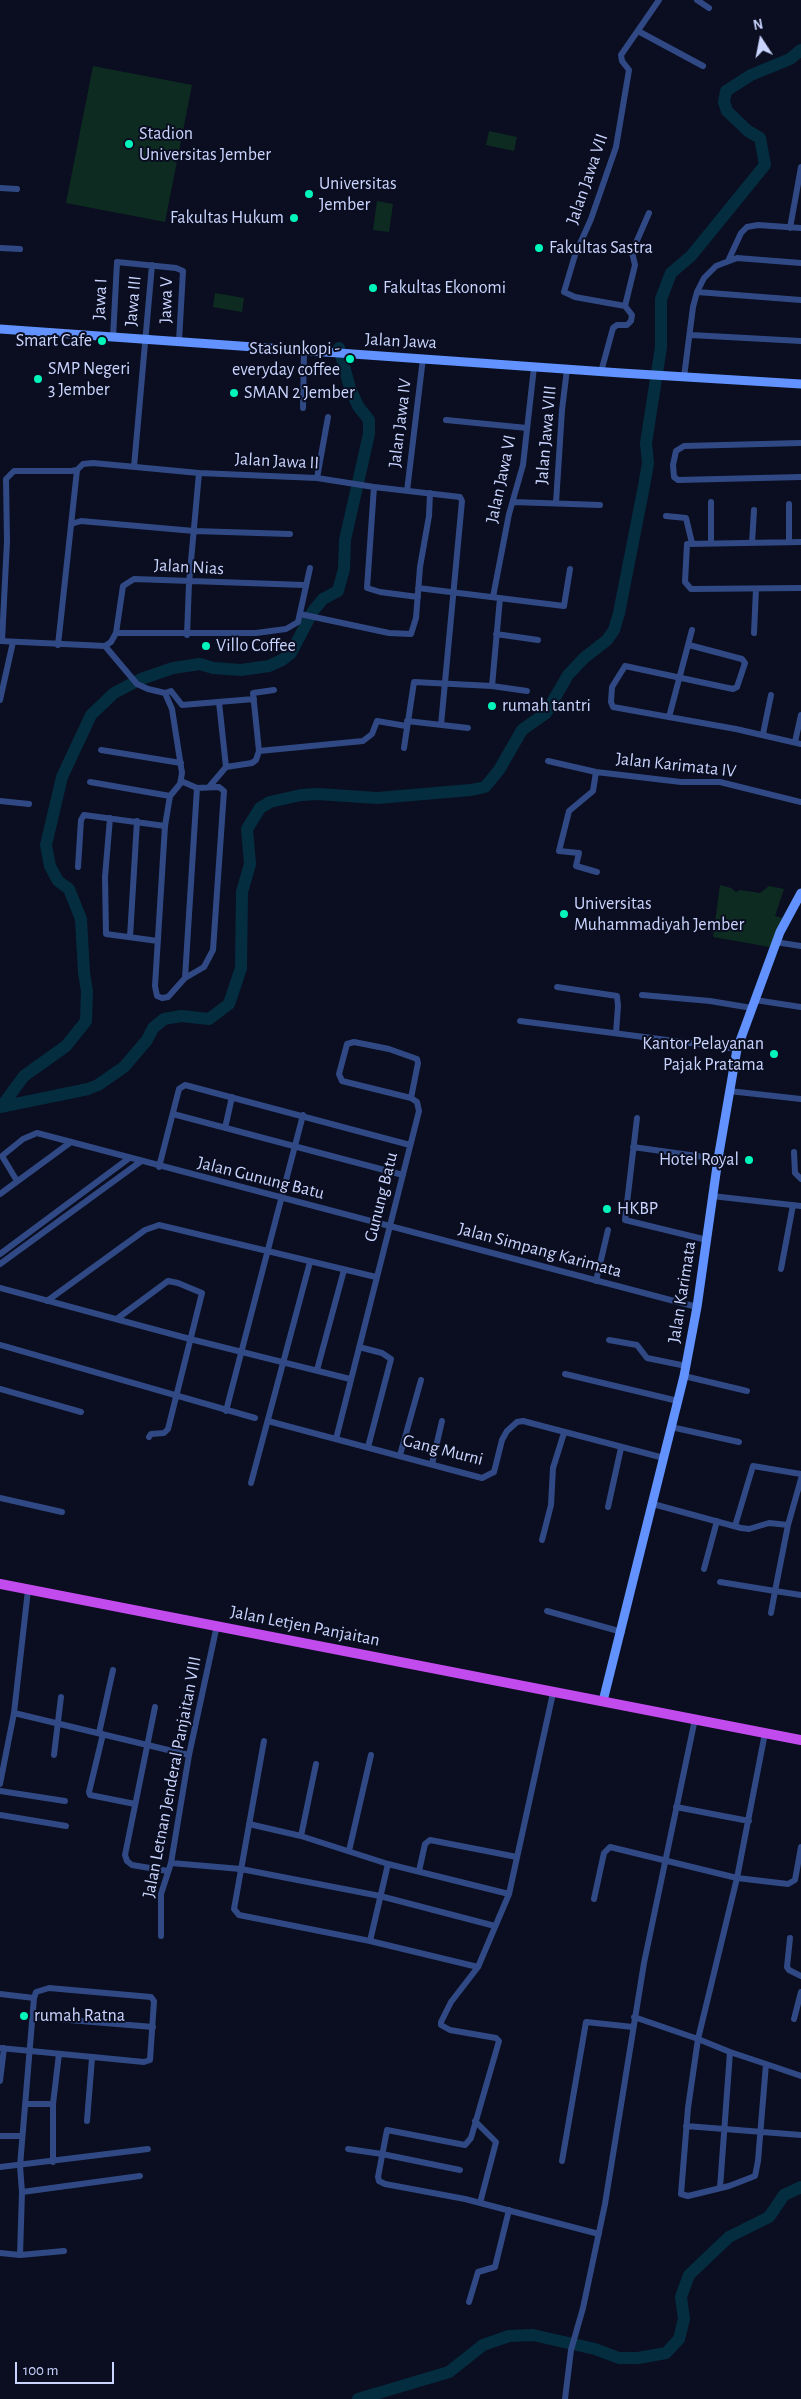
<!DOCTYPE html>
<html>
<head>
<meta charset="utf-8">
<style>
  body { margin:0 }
  #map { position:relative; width:801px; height:2399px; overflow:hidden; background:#0a0e20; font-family:"Alegreya Sans",sans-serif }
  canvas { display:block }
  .north { position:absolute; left:736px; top:15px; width:50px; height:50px; -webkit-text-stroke:4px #0a0e20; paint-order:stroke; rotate:349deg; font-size:14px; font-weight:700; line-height:20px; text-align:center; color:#cad5ff }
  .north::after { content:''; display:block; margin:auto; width:18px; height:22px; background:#cad5ff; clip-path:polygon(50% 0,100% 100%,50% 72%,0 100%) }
  .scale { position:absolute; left:15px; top:2362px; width:99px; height:22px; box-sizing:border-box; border:2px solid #cad5ff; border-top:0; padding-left:6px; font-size:15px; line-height:18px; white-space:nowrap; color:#cad5ff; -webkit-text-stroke:4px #0a0e20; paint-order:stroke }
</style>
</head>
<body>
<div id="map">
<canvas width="801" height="2399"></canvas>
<div class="north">N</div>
<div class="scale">100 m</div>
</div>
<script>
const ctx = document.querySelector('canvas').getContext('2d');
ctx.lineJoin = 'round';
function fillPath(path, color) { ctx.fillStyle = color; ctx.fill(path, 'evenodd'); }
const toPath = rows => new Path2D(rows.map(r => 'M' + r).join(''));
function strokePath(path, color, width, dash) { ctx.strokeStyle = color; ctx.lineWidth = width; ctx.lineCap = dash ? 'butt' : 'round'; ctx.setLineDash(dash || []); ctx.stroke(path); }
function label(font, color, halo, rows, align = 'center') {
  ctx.font = font + ' "Alegreya Sans",sans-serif'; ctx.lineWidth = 4; ctx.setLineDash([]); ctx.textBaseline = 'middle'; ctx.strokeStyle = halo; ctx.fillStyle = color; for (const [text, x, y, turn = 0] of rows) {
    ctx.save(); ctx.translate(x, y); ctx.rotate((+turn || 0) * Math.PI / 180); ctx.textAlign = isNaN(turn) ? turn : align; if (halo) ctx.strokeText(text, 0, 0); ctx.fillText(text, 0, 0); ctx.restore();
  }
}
const green = toPath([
  [93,66,192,85,165,222,66,203],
  [489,131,517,137,514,151,486,145],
  [377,201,393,204,389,232,373,230],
  [215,293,244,298,242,312,213,307],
  [720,885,731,888,736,892,740,890,760,893,769,886,784,889,775,916,783,918,770,947,713,937]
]);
const river = toPath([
  [2,1106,24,1076,66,1046,86,1021,87,991,84,973,81,919,69,889,58,881,50,866,46,845,62,777,91,715,114,693,141,679,173,668,200,664,213,668,241,670,269,666,282,660,291,653,313,611,323,599,338,591,344,569,345,540,369,434,369,420,358,406,350,388,339,348],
  [0,1107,88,1089,98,1085,124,1067,147,1040,153,1028,164,1019,181,1016,209,1019,229,1004,241,968,242,892,250,864,247,829,260,808,270,802,301,795,318,794,377,798,471,790,485,787,499,770,522,730,546,713,568,675,584,658,607,640,614,630,619,613,644,486,648,463,646,443,661,347,661,299,671,273,691,256,765,165,760,138,748,131,727,111,724,102,726,91,751,75,790,59,801,50],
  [358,2399,449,2372,483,2345,509,2336,533,2335,595,2349,619,2358,638,2358,666,2353,679,2339,684,2319,681,2297,689,2275,729,2237,769,2217,784,2195,801,2187]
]);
const minor = toPath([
  [697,0,709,8],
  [638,31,703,66],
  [0,188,17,189],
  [790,228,801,167],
  [0,248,20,249],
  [729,259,741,233,747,227,758,225,801,228],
  [697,292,801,300],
  [625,306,635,265,632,252,649,213],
  [691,335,801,341],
  [113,338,117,262,176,268,183,271,179,341],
  [601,372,613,328,617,325,627,325,631,321,632,315,625,306,575,297,564,292,575,255,591,219,616,147,629,70,622,61,621,55,659,0],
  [684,377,693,307,697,292,704,278,716,266,737,258,801,263],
  [303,408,304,351],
  [446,420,527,428],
  [801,443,684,446,676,451,673,465,674,477,678,480,801,477],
  [134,467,152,265],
  [317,478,328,417],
  [374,487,367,588,380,592,418,597],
  [407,491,423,358],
  [513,502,600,505],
  [711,502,711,543],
  [556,503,562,410,567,369],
  [789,504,789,542],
  [666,516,686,518,692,543],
  [71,524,81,521,194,531,290,534],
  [801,542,687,544,685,582,691,589,801,588],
  [752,543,754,510],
  [418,588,564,606,570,569],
  [493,597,509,514,523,465,534,367],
  [300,614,389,633,411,634,416,618,420,567,429,516,430,493],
  [116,633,256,633,286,629,298,622,310,568],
  [754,633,756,589],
  [496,634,538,640],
  [187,635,189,583,199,473],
  [0,641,105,646,111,642,116,633,123,586,134,579,304,585],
  [2,641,7,541,6,479,14,471,71,471,77,470,83,464,93,463,199,473,317,478,374,487,460,497,462,501,441,725],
  [58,645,77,470],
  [689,645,742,659,745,663,737,687,733,689,625,666,612,687,611,702,613,707,736,729,801,744],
  [105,646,137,684,148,689,165,693,171,691,182,705,254,699],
  [492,686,527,691],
  [165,693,172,709,182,773,180,784,170,796,165,826,155,986,157,996,162,998,168,997,185,978,204,967,213,950,224,791,219,787,197,788,181,781],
  [0,700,13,642],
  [219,702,226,767,252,763,256,760,259,751,253,693,274,690],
  [669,717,692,630],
  [407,721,468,728],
  [763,734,771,695],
  [795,742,801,715],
  [404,748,414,682,492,686,500,598],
  [101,750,181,763],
  [259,751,363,741,372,734,377,721,406,726],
  [548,761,596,772,681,782,720,782,801,802],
  [596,772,593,791,569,811,559,851,579,853,576,866,597,872],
  [90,782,170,796],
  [209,787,226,767],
  [0,801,29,804],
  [110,818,105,877,106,934,158,941],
  [78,867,81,820,84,815,165,826],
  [130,937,137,821],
  [775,942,801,946],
  [185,978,197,788],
  [557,987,617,996,618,1006,616,1033],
  [642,995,710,1001,752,1008],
  [755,1000,801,1007],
  [520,1021,737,1049],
  [729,1091,801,1099],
  [173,1114,403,1175],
  [637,1118,625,1220,707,1240],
  [225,1128,232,1097],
  [633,1147,718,1159],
  [794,1152,795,1173,801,1179],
  [159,1167,179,1089,185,1085,410,1145],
  [17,1181,2,1156,23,1139,37,1133,697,1307],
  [0,1194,71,1142],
  [712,1196,801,1206],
  [0,1254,128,1159],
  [0,1264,140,1162],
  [781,1269,793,1205],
  [596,1281,608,1230],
  [0,1288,190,1339,350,1379],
  [47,1301,145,1230,159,1225,376,1277],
  [118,1318,168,1281,178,1283,202,1293,168,1429,164,1433,151,1434,149,1437],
  [609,1340,637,1345,647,1358,686,1366],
  [0,1345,255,1418],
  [359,1347,382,1353,391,1359,368,1447],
  [317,1370,344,1270],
  [565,1374,678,1401],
  [684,1376,747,1391],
  [0,1389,81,1412],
  [226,1411,303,1115],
  [268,1421,482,1478,494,1472,502,1440,507,1431,517,1422,523,1421,664,1458],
  [671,1427,739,1442],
  [336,1439,419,1111,417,1102,411,1098,342,1081,339,1074,347,1044,354,1042,389,1049,417,1059,418,1063,411,1098],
  [400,1455,421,1380],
  [432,1464,442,1421],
  [801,1479,788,1525,775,1591,801,1595],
  [251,1483,310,1262],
  [0,1498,62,1512],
  [653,1504,741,1528,749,1529,769,1523,788,1525],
  [608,1507,621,1448],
  [735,1526,753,1466,801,1474],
  [542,1540,551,1505,553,1468,564,1433],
  [704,1569,717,1521],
  [720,1582,775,1591,771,1613],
  [547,1611,622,1632],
  [553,1693,509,1894,478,1967,451,2002,441,2022,441,2025,450,2030,496,2038,499,2041,471,2138,465,2145,387,2130,378,2177,379,2181,385,2184,465,2199,599,2234],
  [155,1707,125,1855,127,1861,132,1865,168,1871],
  [14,1713,189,1755],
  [99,1733,113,1670],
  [103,1734,89,1792,90,1795,135,1804],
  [264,1741,234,1909,239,1915,370,1941],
  [54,1755,61,1697],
  [0,1784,14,1713,28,1590],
  [0,1791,65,1801],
  [676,1807,749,1821],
  [0,1815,66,1826],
  [249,1824,301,1836,388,1864,509,1894],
  [301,1836,316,1764],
  [349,1851,371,1755],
  [171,1863,241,1869,380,1896,495,1926],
  [388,1864,370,1941,478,1967],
  [419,1871,425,1844,430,1840,517,1857],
  [594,1899,604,1853,610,1847,737,1878,788,1884,795,1880,801,1847],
  [161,1936,161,1894,171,1863,189,1755,217,1625],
  [790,1938,787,1967,789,1970,801,1976],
  [0,1994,34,1998,20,2166,22,2192,20,2255,0,2253],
  [33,2017,153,2027],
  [634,2017,698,2039,730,2052,766,2064,758,2161,755,2176,729,2186,688,2196,681,2194,688,2108,698,2039,737,1878,765,1733],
  [794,2019,801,1992],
  [0,2048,144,2062,150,2060,154,2001,151,1997,49,1988,36,1992,34,1998],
  [766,2064,801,2076],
  [0,2081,4,2048],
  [26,2104,53,2104],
  [87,2121,92,2058],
  [475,2121,496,2142,480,2203],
  [686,2126,801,2135],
  [0,2136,22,2136],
  [348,2149,382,2154,460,2170],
  [562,2161,586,2022,633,2027],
  [53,2162,53,2104,59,2054],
  [0,2167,148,2149],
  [720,2188,730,2052],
  [22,2192,140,2176],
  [20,2255,64,2251],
  [469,2302,478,2272,495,2267,509,2210],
  [565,2399,571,2350,583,2308,605,2204,644,1963,695,1719]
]);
const secondary = toPath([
  [0,329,621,373,801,384],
  [603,1701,684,1376,697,1307,718,1159,737,1049,780,932,801,893]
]);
const trunk = toPath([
  [0,1584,801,1740]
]);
const markers = [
  [129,144,5,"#00f5bb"],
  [309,194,5,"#00f5bb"],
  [294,218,5,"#00f5bb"],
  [539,248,5,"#00f5bb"],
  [373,288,5,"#00f5bb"],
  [102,341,5,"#00f5bb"],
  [350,359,5,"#00f5bb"],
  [38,379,5,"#00f5bb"],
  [234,393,5,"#00f5bb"],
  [206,646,5,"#00f5bb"],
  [492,706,5,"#00f5bb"],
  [564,914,5,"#00f5bb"],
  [774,1054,5,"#00f5bb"],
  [749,1160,5,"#00f5bb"],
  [607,1209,5,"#00f5bb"],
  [24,2016,5,"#00f5bb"]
];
const poiNames = [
  ["Stadion",139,134],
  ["Universitas Jember",139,155],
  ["Universitas",319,184],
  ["Jember",319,205],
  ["Fakultas Hukum",284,218,"right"],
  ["Fakultas Sastra",549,248],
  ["Fakultas Ekonomi",383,288],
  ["Smart Cafe",92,341,"right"],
  ["Stasiunkopi -",340,349,"right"],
  ["everyday coffee",340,370,"right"],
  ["SMP Negeri",48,369],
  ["3 Jember",48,390],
  ["SMAN 2 Jember",244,393],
  ["Villo Coffee",216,646],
  ["rumah tantri",502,706],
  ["Universitas",574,904],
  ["Muhammadiyah Jember",574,925],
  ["Kantor Pelayanan",764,1044,"right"],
  ["Pajak Pratama",764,1065,"right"],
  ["Hotel Royal",739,1160,"right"],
  ["HKBP",617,1209],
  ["rumah Ratna",34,2016]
];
const streetNames = [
  ["Jalan Jawa VII",587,179,-71],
  ["Jawa I",100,299,-87],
  ["Jawa V",166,300,-89],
  ["Jawa III",133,301,-85],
  ["Jalan Jawa",401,341,3],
  ["Jalan Jawa IV",400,423,-83],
  ["Jalan Jawa VIII",546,435,-85],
  ["Jalan Jawa II",277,461,3],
  ["Jalan Jawa VI",501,479,-78],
  ["Jalan Nias",189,567,3],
  ["Jalan Karimata IV",676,765,6],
  ["Jalan Gunung Batu",261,1178,14],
  ["Gunung Batu",381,1197,-76],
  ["Jalan Simpang Karimata",540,1250,15],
  ["Jalan Karimata",682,1292,-81],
  ["Gang Murni",443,1450,14],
  ["Jalan Letjen Panjaitan",305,1626,11],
  ["Jalan Letnan Jenderal Panjaitan VIII",172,1777,-79]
];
fillPath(green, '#0d2b20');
strokePath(river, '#042e40', 12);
strokePath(minor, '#304985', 6);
strokePath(secondary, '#6192ff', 9);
strokePath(trunk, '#c24bee', 10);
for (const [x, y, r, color] of markers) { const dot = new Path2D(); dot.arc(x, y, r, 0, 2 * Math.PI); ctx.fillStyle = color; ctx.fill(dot); strokePath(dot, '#0a0e20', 2); }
label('18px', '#cad5ff', '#0a0e20', poiNames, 'left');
label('18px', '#cad5ff', '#0a0e20', streetNames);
</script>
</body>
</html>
